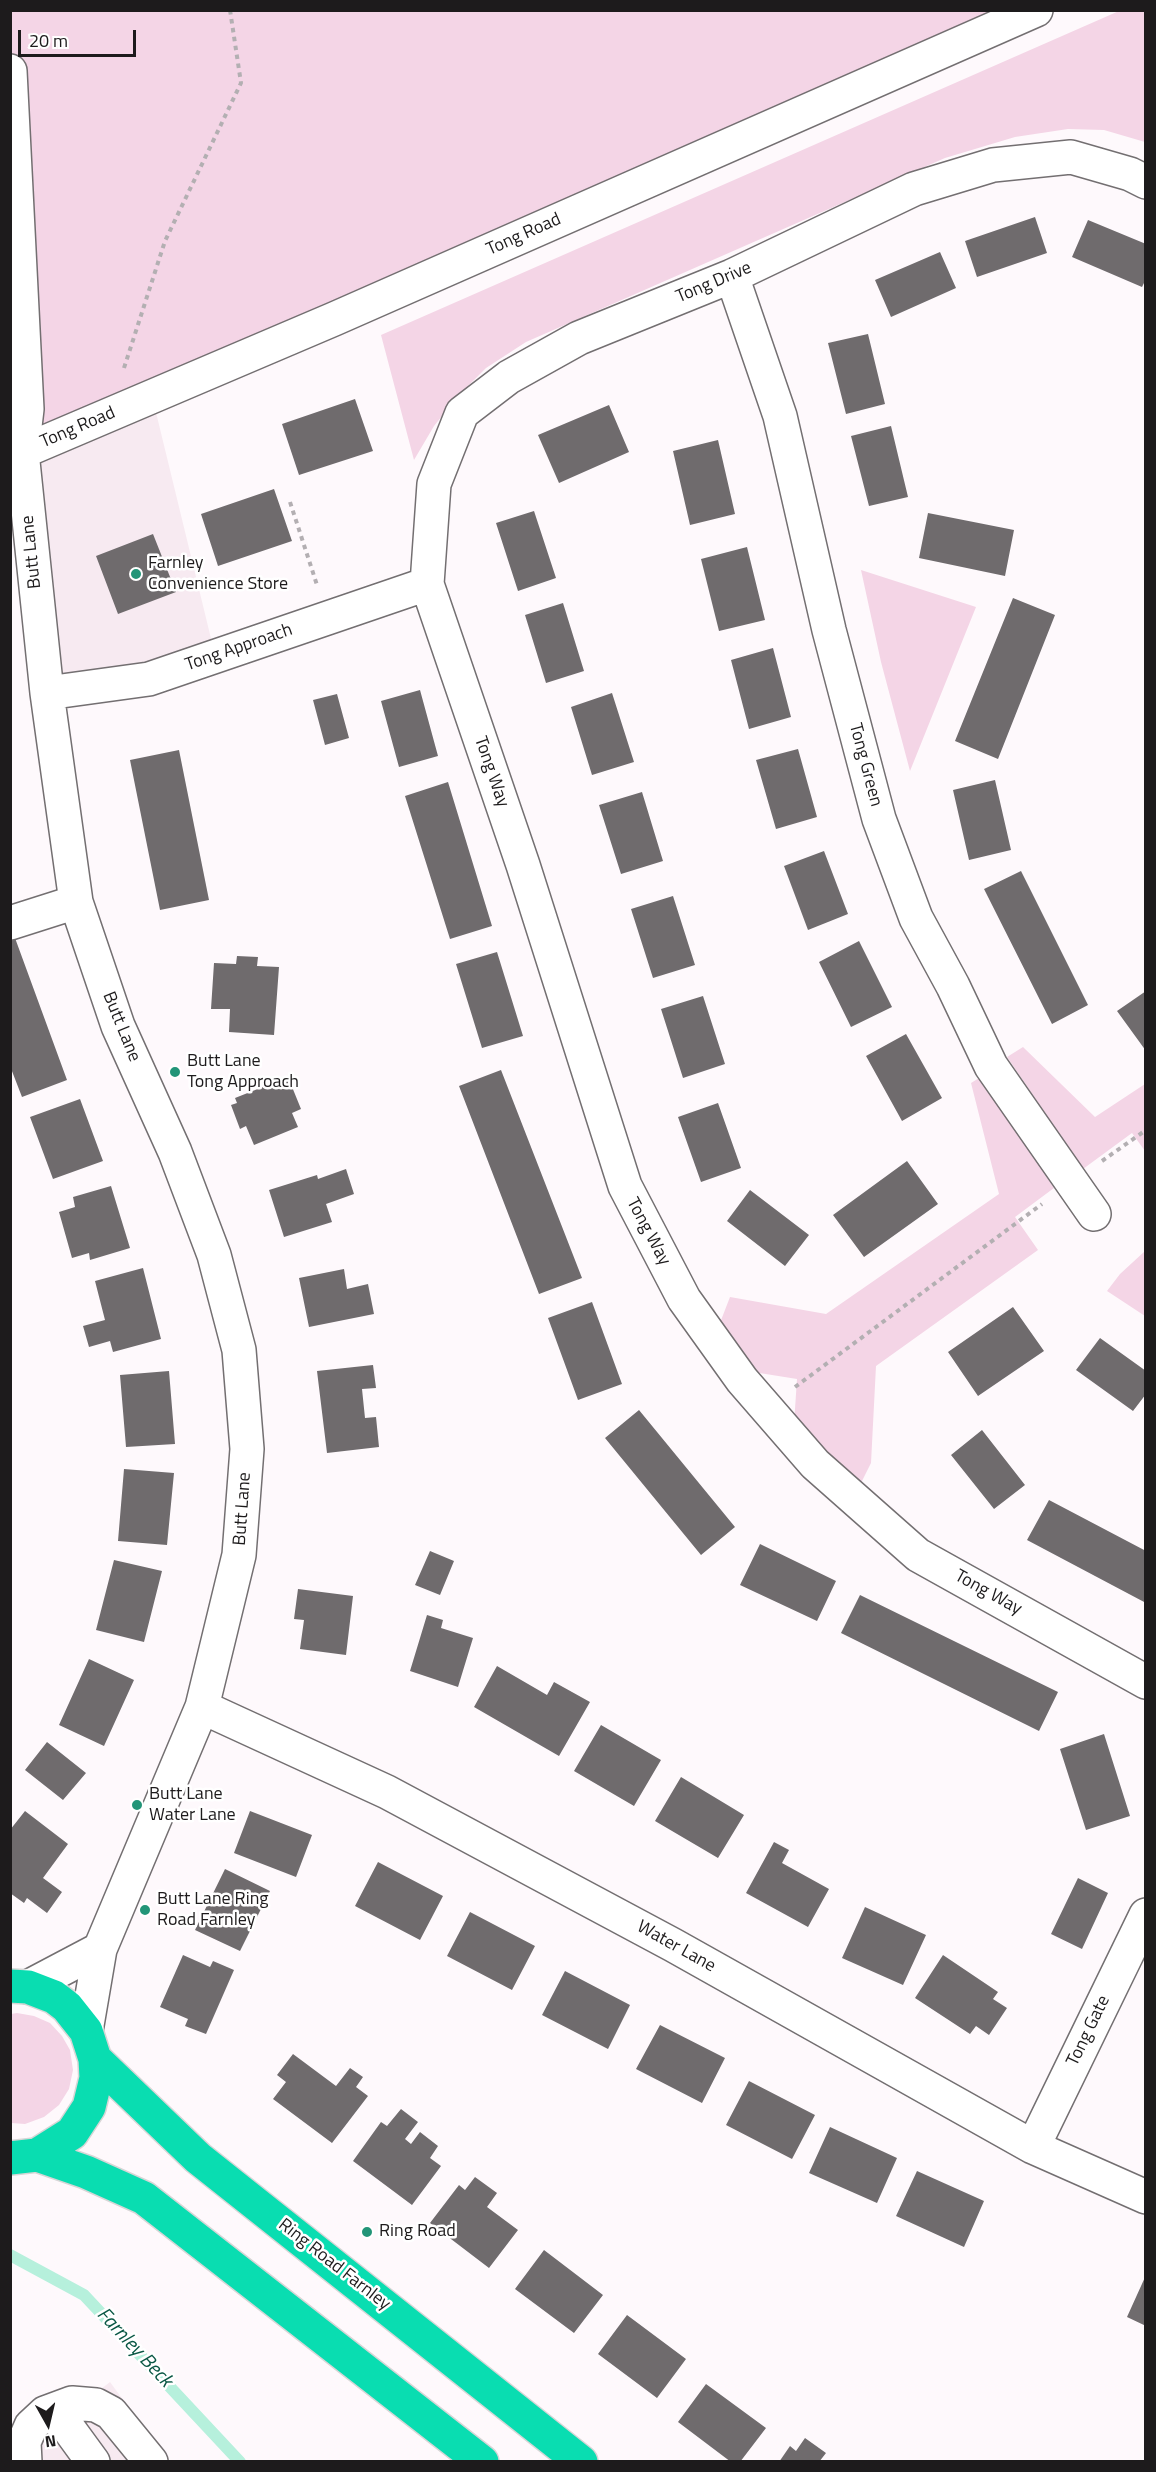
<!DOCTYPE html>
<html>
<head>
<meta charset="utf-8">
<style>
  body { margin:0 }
  #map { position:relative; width:1156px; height:2472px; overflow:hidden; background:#fef9fc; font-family:"Titillium Web",sans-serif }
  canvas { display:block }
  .frame { position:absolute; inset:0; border:12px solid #1d1b1c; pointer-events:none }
  .north { position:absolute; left:18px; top:2394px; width:60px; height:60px; -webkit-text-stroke:4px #fff; paint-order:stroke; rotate:172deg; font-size:16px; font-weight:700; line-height:24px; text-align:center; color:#1d1b1c }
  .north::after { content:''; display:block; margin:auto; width:21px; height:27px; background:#1d1b1c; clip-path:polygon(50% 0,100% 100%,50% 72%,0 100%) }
  .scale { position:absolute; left:18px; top:30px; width:118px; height:27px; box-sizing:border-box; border:3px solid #1d1b1c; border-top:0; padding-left:8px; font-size:18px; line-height:21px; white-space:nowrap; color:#1d1b1c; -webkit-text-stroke:4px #fff; paint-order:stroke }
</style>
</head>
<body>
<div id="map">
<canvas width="1156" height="2472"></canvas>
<div class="frame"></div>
<div class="north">N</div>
<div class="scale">20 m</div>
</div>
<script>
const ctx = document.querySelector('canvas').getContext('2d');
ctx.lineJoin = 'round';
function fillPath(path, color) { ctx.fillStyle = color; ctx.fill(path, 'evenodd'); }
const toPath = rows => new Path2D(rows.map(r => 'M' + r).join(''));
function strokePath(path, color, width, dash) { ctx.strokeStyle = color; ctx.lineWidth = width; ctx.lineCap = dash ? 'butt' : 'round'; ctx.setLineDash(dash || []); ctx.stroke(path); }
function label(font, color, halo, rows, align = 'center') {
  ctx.font = font + ' "Titillium Web",sans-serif'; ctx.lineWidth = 5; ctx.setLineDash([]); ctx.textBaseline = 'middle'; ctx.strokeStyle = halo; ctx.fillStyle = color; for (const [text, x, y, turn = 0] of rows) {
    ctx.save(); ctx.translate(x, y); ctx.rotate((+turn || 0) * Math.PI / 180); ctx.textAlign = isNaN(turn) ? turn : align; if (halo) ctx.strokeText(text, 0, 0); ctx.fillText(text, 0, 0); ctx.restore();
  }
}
const built = toPath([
  [152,396,215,655,47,693,22,452],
  [110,2382,168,2461,11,2462,11,2458]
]);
const green = toPath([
  [10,11,1036,11,22,452],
  [1119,11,1145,11,1145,142,1104,130,1068,129,1015,137,945,158,526,342,486,368,458,396,434,426,414,460,381,335],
  [861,570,976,607,910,771,881,662],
  [1023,1047,1095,1117,1145,1084,1145,1151,1132,1133,1083,1169,1007,1057],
  [984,1075,1054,1188,1015,1217,1038,1250,876,1366,871,1463,860,1485,794,1424,797,1379,747,1371,718,1328,730,1297,826,1314,999,1194,971,1083],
  [1145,1251,1145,1316,1107,1291,1120,1274],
  [17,2013,34,2016,50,2023,62,2036,70,2050,73,2070,69,2089,59,2105,44,2117,25,2124,11,2123,11,2014]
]);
const stream = toPath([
  [10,2255,84,2295,240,2462]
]);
const building = toPath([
  [1035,217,1047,253,977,277,965,241],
  [1088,220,1146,244,1146,279,1142,287,1072,257],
  [940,252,956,288,891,317,875,280],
  [868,334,885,404,846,414,828,343],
  [355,399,373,451,299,475,282,424],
  [609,405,629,452,559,483,538,435],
  [891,426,908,497,869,506,851,436],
  [718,440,735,514,690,525,673,451],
  [274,489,292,541,218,566,201,514],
  [534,511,556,578,518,591,496,523],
  [928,513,1014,530,1005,576,919,558],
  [153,534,176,592,118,614,96,556],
  [747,547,765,620,719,631,701,559],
  [1013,598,1055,615,998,759,955,741],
  [563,603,584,671,546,683,525,615],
  [773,648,791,717,749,729,731,660],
  [420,690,438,756,399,767,381,701],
  [612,693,634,762,592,775,571,707],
  [337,694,349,738,325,745,313,700],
  [798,749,817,817,776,829,756,760],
  [179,750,209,900,160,910,130,760],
  [995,780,1011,850,969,860,953,790],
  [448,782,492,926,450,939,405,796],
  [642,792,663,861,621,874,599,805],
  [824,851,848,914,808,930,784,866],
  [1021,871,1088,1005,1052,1024,984,889],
  [673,896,695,965,653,978,631,909],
  [15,938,67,1080,22,1097,10,1066,10,940],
  [859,941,892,1007,851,1027,819,962],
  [497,952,523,1036,482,1048,456,964],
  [237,956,258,957,257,966,279,967,274,1035,229,1032,230,1009,211,1009,214,963,236,964],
  [1146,991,1146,1051,1117,1011],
  [703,996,725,1064,683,1078,661,1009],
  [906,1034,942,1098,902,1121,866,1056],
  [501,1070,582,1278,539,1294,459,1086],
  [288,1077,301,1109,292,1113,298,1127,254,1145,246,1126,240,1129,231,1105,237,1103,235,1098],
  [80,1099,103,1161,53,1179,30,1117],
  [718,1103,741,1168,701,1182,678,1117],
  [907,1161,938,1204,864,1257,833,1215],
  [346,1169,354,1194,326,1204,332,1222,284,1237,269,1190,317,1175,318,1179],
  [111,1186,130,1248,90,1260,89,1253,72,1258,59,1212,75,1207,73,1197],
  [750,1190,809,1235,785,1266,727,1221],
  [143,1268,161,1339,113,1352,110,1341,89,1347,83,1326,105,1320,95,1281],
  [344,1269,347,1289,368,1284,374,1314,309,1327,299,1278],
  [592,1302,622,1384,578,1400,548,1318],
  [1013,1307,1044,1351,978,1396,948,1352],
  [1100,1338,1146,1371,1146,1394,1133,1411,1076,1370],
  [373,1365,376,1388,362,1389,365,1418,376,1417,379,1447,327,1453,317,1371],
  [169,1371,175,1444,126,1447,120,1375],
  [639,1410,735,1527,701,1555,605,1438],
  [982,1430,1025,1485,994,1509,951,1455],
  [124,1469,174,1473,167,1545,118,1541],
  [1049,1500,1146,1551,1146,1603,1027,1540],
  [760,1544,836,1581,817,1621,740,1585],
  [430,1551,454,1561,440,1595,415,1585],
  [114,1560,162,1571,144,1642,96,1630],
  [298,1589,353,1596,346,1655,300,1649,304,1620,294,1619],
  [860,1595,1058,1692,1039,1731,841,1633],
  [427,1615,443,1620,441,1628,473,1638,458,1687,410,1671],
  [89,1659,134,1680,104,1746,59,1725],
  [497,1666,547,1695,554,1682,590,1702,559,1756,474,1707],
  [601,1725,661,1760,634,1806,574,1771],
  [1104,1734,1130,1816,1086,1830,1060,1749],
  [47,1742,86,1773,63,1800,25,1770],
  [681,1777,744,1815,718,1858,655,1821],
  [25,1811,68,1844,43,1878,62,1892,47,1913,27,1898,24,1903,10,1893,10,1830],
  [250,1811,312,1835,296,1877,234,1853],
  [774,1842,789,1850,782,1863,829,1889,808,1927,746,1893],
  [378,1862,443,1896,420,1940,355,1906],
  [225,1869,270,1891,240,1951,195,1930],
  [1078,1878,1108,1893,1082,1949,1051,1934],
  [865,1907,926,1935,903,1985,842,1958],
  [470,1912,535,1946,512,1990,447,1956],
  [183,1955,210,1967,213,1961,234,1970,206,2034,185,2026,188,2019,160,2007],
  [943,1955,998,1992,993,1999,1007,2008,989,2035,976,2026,970,2034,915,1998],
  [565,1971,630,2005,608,2049,542,2015],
  [660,2025,725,2058,702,2103,636,2069],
  [293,2054,336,2086,350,2068,363,2077,356,2087,368,2096,332,2143,273,2099,286,2082,277,2075],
  [749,2081,815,2115,792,2159,726,2125],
  [401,2109,418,2122,405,2139,411,2144,420,2132,438,2146,430,2158,441,2166,412,2205,353,2161,381,2122,387,2126],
  [830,2127,897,2158,877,2203,809,2173],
  [917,2171,984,2201,964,2247,896,2216],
  [475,2177,497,2193,487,2207,518,2230,489,2268,430,2223,459,2185,465,2190],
  [544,2250,603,2295,574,2333,515,2289],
  [1146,2275,1146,2326,1127,2317],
  [627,2315,686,2359,657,2398,598,2354],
  [706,2384,766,2428,740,2462,731,2462,678,2422],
  [805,2438,826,2453,819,2462,779,2462,790,2446,796,2451]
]);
const path = toPath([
  [124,368,165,241,241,83,230,10],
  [290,502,317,585],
  [1102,1161,1146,1130],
  [795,1387,1042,1204]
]);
const minor = toPath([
  [10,71,27,409,22,452,47,693,76,902,118,1026,175,1152,214,1255,239,1350,247,1449,239,1555,202,1707,100,1949,86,2031],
  [1146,182,1130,174,1071,157,993,165,914,189,732,276,579,338,509,377,462,413,434,484,427,584,523,865,625,1186,684,1299,742,1380,815,1464,918,1555,1146,1682],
  [732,276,780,416,829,630,879,819,916,918,953,986,991,1066,1094,1214],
  [10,457,334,319,1036,10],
  [47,693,149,679,427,584],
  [10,923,76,902],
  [202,1707,387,1792,673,1945,1033,2147,1146,2197],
  [28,1987,100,1949],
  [1033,2147,1146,1915],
  [45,2413,66,2425,93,2462],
  [25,2462,24,2442,31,2426,45,2413,72,2403,96,2405,111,2413,151,2462]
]);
const highway = toPath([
  [10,1986,28,1987,54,1997,67,2007,86,2031,95,2059,96,2078,89,2107,72,2133,37,2155,10,2158],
  [95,2059,198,2158,581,2462],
  [37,2155,86,2172,144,2198,482,2462]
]);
const markers = [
  [136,574,6,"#229578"],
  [175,1072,6,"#229578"],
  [137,1805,6,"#229578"],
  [145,1910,6,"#229578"],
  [367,2232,6,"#229578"]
];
const streetNames = [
  ["Tong Road",524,235,-24],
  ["Tong Drive",714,283,-23],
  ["Tong Road",78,428,-23],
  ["Butt Lane",32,552,-96],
  ["Tong Approach",239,648,-19],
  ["Tong Green",865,765,75],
  ["Tong Way",491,772,71],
  ["Butt Lane",121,1027,68],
  ["Tong Way",648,1232,62],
  ["Butt Lane",243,1509,-86],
  ["Tong Way",988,1593,29],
  ["Water Lane",676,1947,29],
  ["Tong Gate",1089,2031,-64],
  ["Ring Road Farnley",334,2265,38]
];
const poiNames = [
  ["Farnley",148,564],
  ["Convenience Store",148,585],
  ["Butt Lane",187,1062],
  ["Tong Approach",187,1083],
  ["Butt Lane",149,1795],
  ["Water Lane",149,1816],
  ["Butt Lane Ring",157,1900],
  ["Road Farnley",157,1921],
  ["Ring Road",379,2232]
];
const waterNames = [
  ["Farnley Beck",134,2348,47]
];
fillPath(built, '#f7eaf1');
fillPath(green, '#f4d5e6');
strokePath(stream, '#b6f0dc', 12);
fillPath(building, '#6f6b6d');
strokePath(minor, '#736f71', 36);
strokePath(highway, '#d6d6d6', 36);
strokePath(path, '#b3afb2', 4, [4.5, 4.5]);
strokePath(minor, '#fff', 33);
strokePath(highway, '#09ddb1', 33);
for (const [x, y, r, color] of markers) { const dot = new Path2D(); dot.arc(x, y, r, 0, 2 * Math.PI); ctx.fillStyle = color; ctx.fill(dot); strokePath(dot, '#fff', 2); }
label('18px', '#1d1b1c', '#fff', streetNames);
label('18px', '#1d1b1c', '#fff', poiNames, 'left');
label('italic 20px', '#0a5845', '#fff', waterNames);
</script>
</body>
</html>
